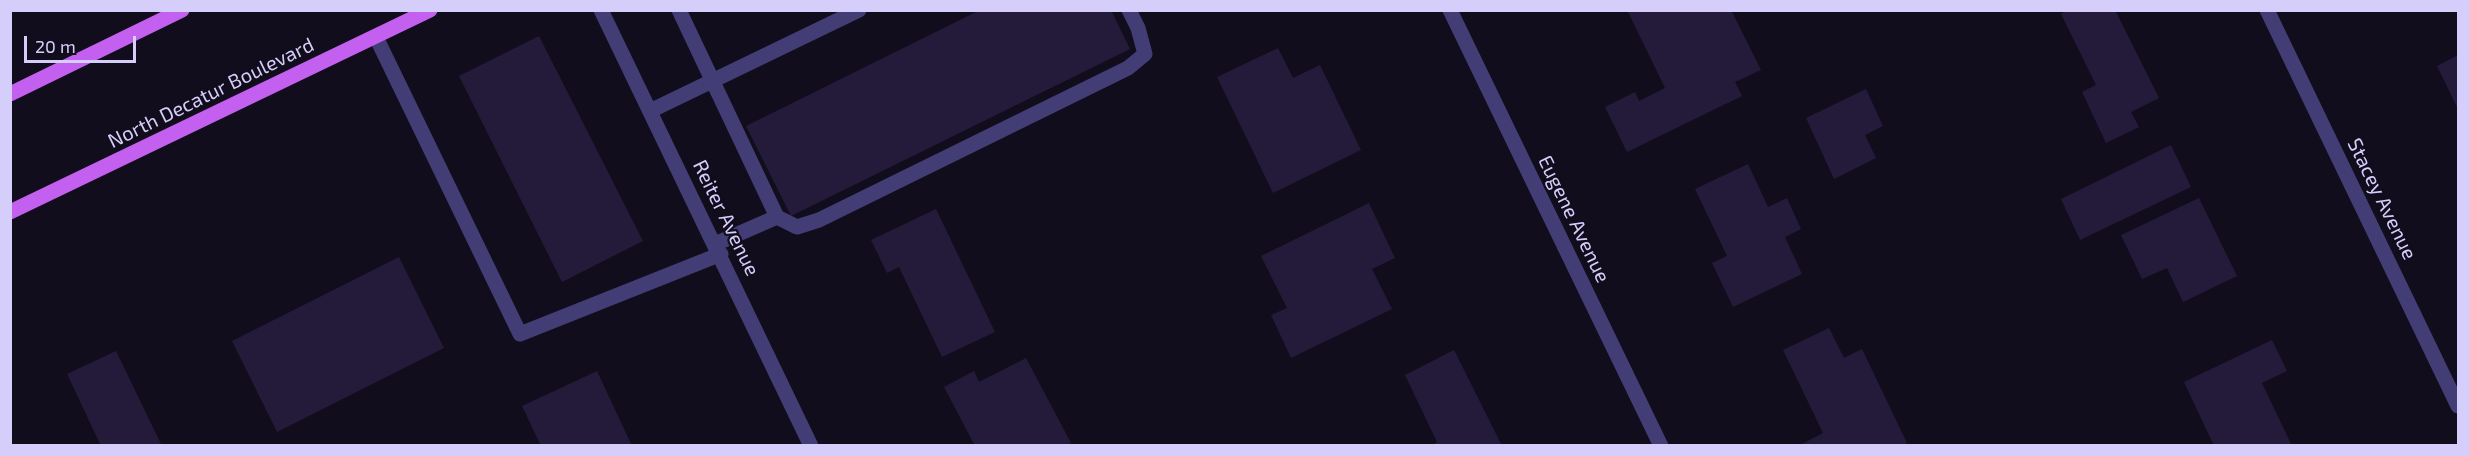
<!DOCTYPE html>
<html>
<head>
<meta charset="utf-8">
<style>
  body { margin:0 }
  #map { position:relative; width:2469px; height:456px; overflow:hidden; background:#110d1c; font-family:"Exo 2",sans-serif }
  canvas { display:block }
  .frame { position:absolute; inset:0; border:12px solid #d6cefa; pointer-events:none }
  .scale { position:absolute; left:24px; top:36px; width:112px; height:27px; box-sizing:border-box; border:3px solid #d6cefa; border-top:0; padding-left:8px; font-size:18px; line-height:21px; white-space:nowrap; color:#d6cefa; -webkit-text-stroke:4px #110d1c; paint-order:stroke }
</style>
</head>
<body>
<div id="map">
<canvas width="2469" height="456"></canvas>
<div class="frame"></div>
<div class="scale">20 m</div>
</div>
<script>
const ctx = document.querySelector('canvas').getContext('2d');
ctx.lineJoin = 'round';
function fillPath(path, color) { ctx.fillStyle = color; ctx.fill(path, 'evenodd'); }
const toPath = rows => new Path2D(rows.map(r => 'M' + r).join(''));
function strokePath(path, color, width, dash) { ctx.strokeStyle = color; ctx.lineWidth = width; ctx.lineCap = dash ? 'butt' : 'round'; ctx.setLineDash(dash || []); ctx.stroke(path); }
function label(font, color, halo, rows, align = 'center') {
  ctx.font = font + ' "Exo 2",sans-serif'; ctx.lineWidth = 4.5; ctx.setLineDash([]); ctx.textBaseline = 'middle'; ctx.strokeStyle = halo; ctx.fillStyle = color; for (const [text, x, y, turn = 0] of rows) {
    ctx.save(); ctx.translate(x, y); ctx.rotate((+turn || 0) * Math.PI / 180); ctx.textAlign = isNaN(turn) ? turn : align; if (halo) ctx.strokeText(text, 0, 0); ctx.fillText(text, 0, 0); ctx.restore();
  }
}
const building = toPath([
  [980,10,1111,10,1130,49,791,216,746,126],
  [1627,10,1731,10,1761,70,1735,82,1742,96,1627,152,1605,107,1635,92,1639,101,1665,88],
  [2067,10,2115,10,2159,98,2131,112,2139,127,2106,143,2082,92,2096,85,2061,14],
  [539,36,643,241,562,282,459,76],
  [1278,48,1293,78,1320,65,1361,150,1273,193,1217,77],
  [2458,55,2458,109,2437,66],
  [1866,89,1883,126,1865,135,1876,158,1834,179,1806,118],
  [2171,145,2191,187,2080,240,2061,199],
  [1748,164,1768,207,1787,198,1801,229,1785,237,1802,274,1733,307,1712,263,1727,256,1695,189],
  [2199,198,2237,276,2183,302,2167,268,2142,279,2121,235],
  [1369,203,1395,258,1372,269,1392,309,1291,358,1271,315,1287,308,1261,256],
  [936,209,995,332,942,357,899,267,887,273,871,240],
  [399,257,444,348,277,432,232,341],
  [1829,328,1844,358,1862,349,1907,443,1902,446,1798,446,1823,433,1783,350],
  [2272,340,2287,371,2262,383,2292,446,2214,446,2184,382],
  [1454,350,1502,446,1431,446,1437,442,1405,375],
  [116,351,162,446,101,446,67,374],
  [1026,358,1071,443,1066,446,975,446,944,387,974,371,979,382],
  [597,371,632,446,541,446,522,406]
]);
const lane = toPath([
  [679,10,777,217,797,227,819,220,1128,68,1145,54,1138,28,1129,10],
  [376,37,520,334,721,254],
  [650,111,859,10],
  [715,244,777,217]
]);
const street = toPath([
  [601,10,811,446],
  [1450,10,1661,446],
  [2267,10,2458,406]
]);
const primary = toPath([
  [10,94,182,10],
  [10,212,430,10]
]);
const streetNames = [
  ["North Decatur Boulevard",211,93,-26],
  ["Stacey Avenue",2382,199,64],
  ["Reiter Avenue",726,218,64],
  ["Eugene Avenue",1574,219,64]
];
fillPath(building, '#241b3b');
strokePath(lane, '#433d76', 15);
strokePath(street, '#433d76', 15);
strokePath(primary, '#c360ef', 15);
label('20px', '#d6cefa', '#110d1c', streetNames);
</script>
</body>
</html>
